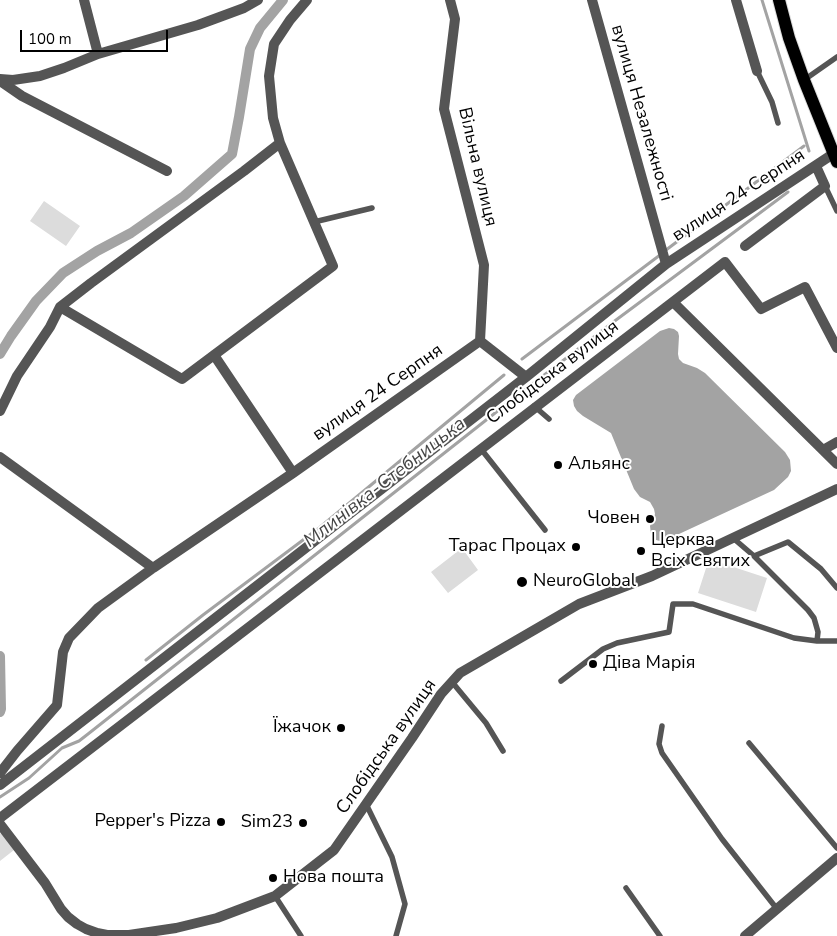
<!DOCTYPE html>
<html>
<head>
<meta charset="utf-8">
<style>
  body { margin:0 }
  #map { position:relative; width:837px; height:936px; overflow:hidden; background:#fff; font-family:"Nunito Sans",sans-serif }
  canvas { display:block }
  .scale { position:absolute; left:20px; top:30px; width:148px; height:22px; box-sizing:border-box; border:2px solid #000; border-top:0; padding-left:6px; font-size:15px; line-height:18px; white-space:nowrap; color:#000; -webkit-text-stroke:4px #fff; paint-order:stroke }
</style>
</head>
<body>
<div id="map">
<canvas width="837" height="936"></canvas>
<div class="scale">100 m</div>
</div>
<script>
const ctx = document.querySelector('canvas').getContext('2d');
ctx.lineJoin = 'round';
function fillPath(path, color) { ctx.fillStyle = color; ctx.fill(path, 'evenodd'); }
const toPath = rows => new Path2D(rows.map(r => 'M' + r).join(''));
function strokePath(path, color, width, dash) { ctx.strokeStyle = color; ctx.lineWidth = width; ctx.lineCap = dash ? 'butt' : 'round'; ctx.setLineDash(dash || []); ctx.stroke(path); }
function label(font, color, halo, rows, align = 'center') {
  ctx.font = font + ' "Nunito Sans",sans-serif'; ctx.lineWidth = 4; ctx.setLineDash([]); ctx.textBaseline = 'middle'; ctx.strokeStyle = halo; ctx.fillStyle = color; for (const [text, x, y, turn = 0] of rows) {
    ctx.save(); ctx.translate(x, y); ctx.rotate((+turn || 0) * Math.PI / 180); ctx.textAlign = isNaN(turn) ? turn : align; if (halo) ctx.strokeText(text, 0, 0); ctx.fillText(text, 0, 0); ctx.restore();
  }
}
const green = toPath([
  [44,201,80,226,66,246,30,221],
  [462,548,478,570,448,593,431,572],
  [709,559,767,578,756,612,698,593],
  [1,833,14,850,0,861,0,834]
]);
const water = toPath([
  [669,328,674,329,678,332,679,336,678,354,679,359,683,363,697,368,705,373,785,452,790,460,791,471,788,477,774,490,666,540,660,541,656,540,651,534,650,526,655,514,654,509,650,502,640,497,634,489,611,433,583,416,577,411,574,406,573,400,576,395,660,331]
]);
const stream = toPath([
  [762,0,809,151],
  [666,250,804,146],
  [522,359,660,255],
  [146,660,203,615,319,528,504,375],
  [0,797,29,778,62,748,79,741,88,734,509,402,612,323,788,192]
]);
const canal = toPath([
  [0,354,11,336,36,301,63,273,97,251,131,233,184,196,232,154,239,117,250,49,260,28,283,0],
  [0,656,1,709,0,712]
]);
const lane = toPath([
  [757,71,772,102,778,123],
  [804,80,837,57],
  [825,186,837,211],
  [314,222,372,208],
  [534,406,549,419],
  [481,449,545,530],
  [733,538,754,556,808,610,814,618,818,632,817,641],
  [754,556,788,542,821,569,837,588],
  [561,681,603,649,617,643,669,632,673,604,693,604,794,638,817,641,837,641],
  [452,682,486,723,503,751],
  [662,726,659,744,662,753,722,839,777,909],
  [749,743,837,848],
  [366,804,392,857,405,904,396,936],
  [626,888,660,936],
  [275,896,301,936]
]);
const street = toPath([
  [84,0,98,54],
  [450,0,455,19,444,109,484,265,480,341],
  [592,0,666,264],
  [736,0,757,71],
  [0,79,13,80,40,76,64,68,98,54,198,25,244,8,258,0],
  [0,81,22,96,167,171],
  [745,246,825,186,816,166],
  [673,302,837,464],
  [60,307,182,379,333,266,280,143,273,118,269,76,274,44,290,20,307,0],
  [214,355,293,473],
  [0,411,17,376,50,327,60,307,91,283,244,171,280,143],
  [823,450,837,442],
  [0,457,153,568],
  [0,773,17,751,57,705,63,652,69,638,98,608,153,568,293,473,480,341,526,377,666,264,833,154],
  [0,785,526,377],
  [0,818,725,262,761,309,805,287,837,348],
  [0,824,45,883,61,909,68,917,77,924,86,929,97,933,107,935,129,935,176,928,217,918,275,896,334,850,412,738,441,694,460,673,579,604,652,576,837,489],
  [745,936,837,858]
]);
const primary = toPath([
  [779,0,789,38,804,80,837,162]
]);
const markers = [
  [558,465,5,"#000"],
  [650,519,5,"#000"],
  [576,547,5,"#000"],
  [641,551,5,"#000"],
  [522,582,6,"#000"],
  [593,664,5,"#000"],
  [341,728,5,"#000"],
  [221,822,5,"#000"],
  [303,823,5,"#000"],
  [273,878,5,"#000"]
];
const streetNames = [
  ["вулиця Незалежності",641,113,74],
  ["Вільна вулиця",477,167,77],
  ["вулиця 24 Серпня",739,196,-33],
  ["Слобідська вулиця",553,373,-37],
  ["вулиця 24 Серпня",378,393,-35],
  ["Слобідська вулиця",387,747,-55]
];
const poiNames = [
  ["Альянс",568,465],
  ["Човен",640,519,"right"],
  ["Церква",651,541],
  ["Всіх Святих",651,562],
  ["Тарас Процах",566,547,"right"],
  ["NeuroGlobal",533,582],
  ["Діва Марія",603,664],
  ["Їжачок",331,728,"right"],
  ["Pepper's Pizza",211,822,"right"],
  ["Sim23",293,823,"right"],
  ["Нова пошта",283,878]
];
const waterNames = [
  ["Млинівка-Стебницька",385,483,-38]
];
fillPath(green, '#dcdcdc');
fillPath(water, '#a3a3a3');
strokePath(stream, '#a3a3a3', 3);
strokePath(canal, '#a3a3a3', 10);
strokePath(primary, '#dbdbdb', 14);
strokePath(lane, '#555', 5.5);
strokePath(street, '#555', 10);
strokePath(primary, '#000', 12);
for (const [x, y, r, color] of markers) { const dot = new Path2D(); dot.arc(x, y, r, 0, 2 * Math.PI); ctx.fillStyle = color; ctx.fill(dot); strokePath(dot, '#fff', 2); }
label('18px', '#000', '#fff', streetNames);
label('18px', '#000', '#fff', poiNames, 'left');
label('italic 19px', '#444', '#fff', waterNames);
</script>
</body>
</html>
